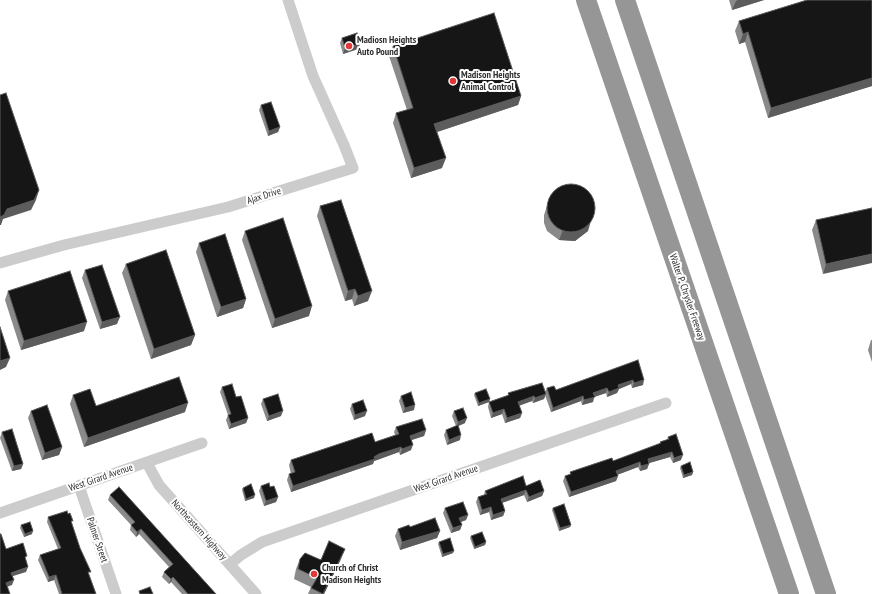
<!DOCTYPE html>
<html>
<head>
<meta charset="utf-8">
<style>
  body { margin:0 }
  canvas { display:block; background:#fff }
</style>
</head>
<body>
<canvas width="872" height="594"></canvas>
<script>
const ctx = document.querySelector('canvas').getContext('2d');
ctx.lineJoin = 'round';
const toPath = rows => new Path2D(rows.map(r => 'M' + r).join(''));
function strokePath(path, color, width, dash) { ctx.strokeStyle = color; ctx.lineWidth = width; ctx.lineCap = dash ? 'butt' : 'round'; ctx.setLineDash(dash || []); ctx.stroke(path); }
function fillPath(path, color) { ctx.fillStyle = color; ctx.fill(path, 'evenodd'); }
function label(font, color, halo, rows, align = 'center') {
  ctx.font = font + ' "PT Sans Narrow",sans-serif'; ctx.lineWidth = 4; ctx.setLineDash([]); ctx.textBaseline = 'middle'; ctx.strokeStyle = halo; ctx.fillStyle = color; for (const [text, x, y, turn = 0] of rows) {
    ctx.save(); ctx.translate(x, y); ctx.rotate((+turn || 0) * Math.PI / 180); ctx.textAlign = isNaN(turn) ? turn : align; if (halo) ctx.strokeText(text, 0, 0); ctx.fillText(text, 0, 0); ctx.restore();
  }
}
const street = toPath([
  [0,263,64,245,228,207,353,168,344,145,313,76,288,0],
  [147,463,159,485,256,594],
  [79,486,116,594],
  [0,513,202,443],
  [230,564,241,555,262,542,666,403]
]);
const highway = toPath([
  [586,0,789,594],
  [625,0,826,594]
]);
const wall = toPath([
  [729,0,764,0,732,10],
  [872,0,872,86,768,118,745,42,739,44,735,31,739,21],
  [342,38,358,49,343,54,340,43],
  [393,46,521,96,518,105,437,132,442,168,411,178,393,123,396,113,407,110,389,56],
  [261,105,280,127,278,132,268,136,259,110],
  [320,206,368,301,354,306,352,299,345,301,317,216],
  [547,206,588,231,575,241,559,240,547,231,544,223,544,215],
  [872,208,823,274,812,230,816,220],
  [245,231,309,316,272,328,242,240],
  [199,243,246,299,243,308,217,317,196,252],
  [126,264,195,335,191,345,151,359,122,273],
  [85,270,117,324,100,329,82,278],
  [8,291,84,331,21,350,5,300],
  [871,340,872,340,872,362,868,350],
  [638,360,643,385,632,388,631,384,619,389,617,393,607,397,606,393,594,397,593,402,582,405,581,401,551,412,545,395,544,399,533,403,532,401,519,405,522,413,520,418,505,423,502,414,491,418,488,407,489,402,508,396,508,393,545,392,547,388,556,390],
  [222,387,236,397,248,418,246,423,229,429,226,420,228,415,220,392],
  [475,393,490,399,489,402,478,406,474,395],
  [73,395,96,406,185,412,84,447,70,404],
  [401,396,414,410,403,413,399,401],
  [263,399,281,416,267,421,261,404],
  [352,404,365,416,354,420,350,409],
  [31,411,62,447,59,455,42,460,28,418],
  [454,411,465,423,458,426,460,440,447,445,444,435,446,430,456,426,452,416],
  [396,427,426,430,424,436,412,440,411,450,400,455,399,452,377,460,374,461,373,464,291,492,287,480,289,474,291,474,289,465,291,460,375,442,395,435,394,432],
  [2,432,23,464,21,469,12,471,0,438],
  [668,437,681,460,673,463,670,457,649,463,647,469,640,471,638,467,617,475,618,476,616,481,569,497,563,481,565,476,570,474,570,472,613,461,660,444,660,442,667,440],
  [681,466,693,472,692,475,683,478,680,468],
  [261,486,270,487,278,497,276,502,264,506,259,491],
  [526,486,544,491,542,496,527,502,524,495,502,503,505,511,503,516,491,520,489,512,480,515,476,502,478,497,484,495,485,491],
  [243,488,254,498,245,501,242,490],
  [110,495,216,594,182,594,171,582,169,584,162,577,164,572,169,567,139,534,136,537,130,530,131,525,108,500],
  [445,508,468,515,466,520,461,522,462,525,460,530,451,533,443,513],
  [553,508,571,525,570,527,559,531,552,510],
  [68,514,89,576,96,594,59,594,54,580,48,582,38,560,40,555,58,549,47,522,48,517],
  [21,525,32,534,24,537,20,528],
  [410,527,440,531,437,538,400,550,395,536,398,529],
  [471,536,486,542,485,545,474,549,470,538],
  [439,542,453,553,442,557,438,544],
  [300,559,341,559,324,594,308,594,311,587,294,579,296,569]
]);
const shadedWall = toPath([
  [738,0,764,0,732,10,736,1],
  [748,32,745,42,739,44,743,34],
  [360,44,358,49,343,54,345,48],
  [872,78,872,86,768,118,771,108],
  [521,96,518,105,431,134,434,124],
  [280,127,278,132,268,136,269,131],
  [446,158,442,168,411,178,414,168],
  [39,190,36,200,31,210,3,219,1,225,0,225,0,217,7,209],
  [591,221,588,231,575,241,559,240,563,230],
  [872,254,872,263,823,274,826,264],
  [355,289,352,299,345,301,348,291],
  [372,291,368,301,354,306,358,296],
  [246,299,243,308,217,317,221,307],
  [312,306,309,316,272,328,275,319],
  [120,317,117,324,100,329,102,322],
  [87,322,84,331,21,350,24,341],
  [195,335,191,345,151,359,154,349],
  [10,358,6,367,0,370,0,361],
  [633,380,631,384,619,389,617,393,607,397,609,392,618,385],
  [644,380,643,385,632,388,634,383],
  [607,388,606,393,594,397,593,402,582,405,584,400,593,393],
  [546,394,544,399,533,403,535,398],
  [534,396,532,401,516,407,518,402],
  [583,396,581,401,551,412,553,408],
  [490,399,489,402,478,406,479,403],
  [188,403,185,412,84,447,88,438],
  [415,405,414,410,403,413,405,408],
  [504,409,502,414,491,418,493,413],
  [283,411,281,416,267,421,269,416],
  [367,411,365,416,354,420,355,415],
  [522,413,520,418,505,423,507,418],
  [248,418,246,423,229,429,231,424],
  [467,418,465,423,456,427,458,422],
  [426,430,424,436,408,441,410,436],
  [461,435,460,440,447,445,449,440],
  [413,445,411,450,400,455,402,449],
  [62,447,59,455,42,460,45,453],
  [401,447,399,452,377,460,374,461,373,464,291,492,293,486,374,457,379,454],
  [672,452,670,457,646,464,648,459],
  [683,455,681,460,673,463,674,458],
  [640,462,638,467,614,476,616,471],
  [23,464,21,469,12,471,14,466],
  [649,464,647,469,640,471,641,466],
  [693,472,692,475,683,478,684,475],
  [618,476,616,481,569,497,571,492],
  [526,490,524,495,499,504,501,499],
  [544,491,542,496,527,502,529,497],
  [255,495,254,498,245,501,246,499],
  [278,497,276,502,264,506,266,501],
  [491,507,489,512,480,515,482,510],
  [505,511,503,516,491,520,493,515],
  [468,515,466,520,458,523,459,518],
  [462,525,460,530,451,533,453,528],
  [571,525,570,527,559,531,560,528],
  [141,529,139,534,136,537,137,532],
  [33,531,32,534,24,537,25,534],
  [440,531,437,538,400,550,402,542],
  [486,542,485,545,474,549,475,547],
  [345,549,341,559,324,594,323,594],
  [454,551,453,553,442,557,443,554],
  [28,567,26,572,10,577,11,573],
  [56,575,54,580,48,582,49,577],
  [173,577,171,582,169,584,171,579],
  [14,580,12,585,4,588,6,583]
]);
const building = toPath([
  [807,0,872,0,872,78,771,108,748,32,743,34,739,21,807,0],
  [494,13,521,96,434,124,446,158,414,168,396,113,413,108,393,46,494,13],
  [357,33,360,44,345,48,342,38,357,33],
  [6,93,39,190,34,200,7,209,4,215,0,217,0,95,6,93],
  [271,102,280,127,269,131,261,105,271,102],
  '547 208a24 24 0 1 1 48 0a24 24 0 1 1-48 0Z',
  [341,200,372,291,358,296,355,289,348,291,320,206,341,200],
  [872,208,872,254,826,264,816,220,872,208],
  [283,218,312,306,275,319,245,231,283,218],
  [225,234,246,299,221,307,199,243,225,234],
  [166,250,195,335,154,349,126,264,166,250],
  [102,265,120,317,102,322,85,270,102,265],
  [70,271,87,322,24,341,8,291,70,271],
  [0,327,10,358,0,361,0,327],
  [638,360,644,380,634,383,633,380,618,385,619,388,609,392,607,388,593,393,595,397,584,400,583,396,553,408,547,388,554,386,556,390,638,360],
  [179,377,188,403,88,438,73,395,90,389,96,406,179,377],
  [542,383,546,394,535,398,534,396,518,402,522,413,507,418,504,409,493,413,489,402,509,395,508,393,542,383],
  [232,384,236,397,241,396,248,418,231,424,228,415,231,414,222,387,232,384],
  [486,389,490,399,479,403,475,393,486,389],
  [411,392,415,405,405,408,401,396,411,392],
  [278,394,283,411,269,416,263,399,278,394],
  [363,400,367,411,355,415,352,404,363,400],
  [47,405,62,447,45,453,31,411,47,405],
  [463,408,467,418,458,422,454,411,463,408],
  [422,419,426,430,410,436,413,445,402,449,401,447,379,454,374,457,375,459,293,486,289,474,295,472,291,460,372,433,375,442,399,434,396,427,422,419],
  [458,425,461,435,449,440,446,430,458,425],
  [12,429,23,464,14,466,2,432,12,429],
  [676,434,683,455,674,458,672,452,648,459,649,464,641,466,640,462,616,471,618,476,571,492,565,476,571,474,570,472,612,458,613,461,661,443,660,442,669,439,668,437,676,434],
  [690,462,693,472,684,475,681,466,690,462],
  [523,476,526,486,540,480,544,491,529,497,526,490,501,499,505,511,493,515,491,507,482,510,478,497,487,494,485,491,523,476],
  [269,483,270,487,274,486,278,497,266,501,261,486,269,483],
  [251,484,255,495,246,499,243,488,251,484],
  [119,487,216,594,188,594,173,577,171,579,164,572,173,564,141,529,137,532,131,525,135,522,110,495,119,487],
  [463,502,468,515,459,518,462,525,453,528,445,508,463,502],
  [564,504,571,525,560,528,553,508,564,504],
  [67,511,68,514,70,513,73,521,71,521,80,548,91,572,88,572,96,594,62,594,56,575,49,577,40,555,61,548,48,517,67,511],
  [435,518,440,531,402,542,398,529,409,525,410,527,435,518],
  [30,522,33,531,25,534,21,525,30,522],
  [482,532,486,542,475,547,471,536,482,532],
  [0,534,1,534,6,549,23,543,27,556,25,557,28,567,11,573,14,580,6,583,10,594,0,594,0,534],
  [450,538,454,551,443,554,439,542,450,538],
  [329,541,345,549,323,594,311,588,317,578,298,569,300,559,305,553,321,560,329,541],
  [150,587,153,594,140,594,139,591,150,587]
]);
const markers = [
  [349,46,4,"#e03737"],
  [453,81,4,"#e03737"],
  [314,574,4,"#e03737"]
];
const poiNames = [
  ["Madiosn Heights",357,40],
  ["Auto Pound",357,52],
  ["Madison Heights",461,75],
  ["Animal Control",461,87],
  ["Church of Christ",322,568],
  ["Madison Heights",322,580]
];
const streetNames = [
  ["Ajax Drive",264,196,-17],
  ["Walter P. Chrysler Freeway",687,297,71],
  ["West Girard Avenue",101,478,-19],
  ["West Girard Avenue",446,479,-19],
  ["Northeastern Highway",199,530,48],
  ["Palmer Street",97,540,71]
];
strokePath(street, '#ccc', 11);
strokePath(highway, '#969696', 20);
fillPath(wall, '#8a8a8a');
fillPath(shadedWall, '#5c5c5c');
fillPath(building, '#161616');
strokePath(building, '#5c5c5c', 1);
for (const [x, y, r, color] of markers) { const dot = new Path2D(); dot.arc(x, y, r, 0, 2 * Math.PI); ctx.fillStyle = color; ctx.fill(dot); strokePath(dot, '#fff', 1.5); }
label('bold 10px', '#2f2f2f', '#fff', poiNames, 'left');
label('10px', '#2f2f2f', '#fff', streetNames);
</script>
</body>
</html>
